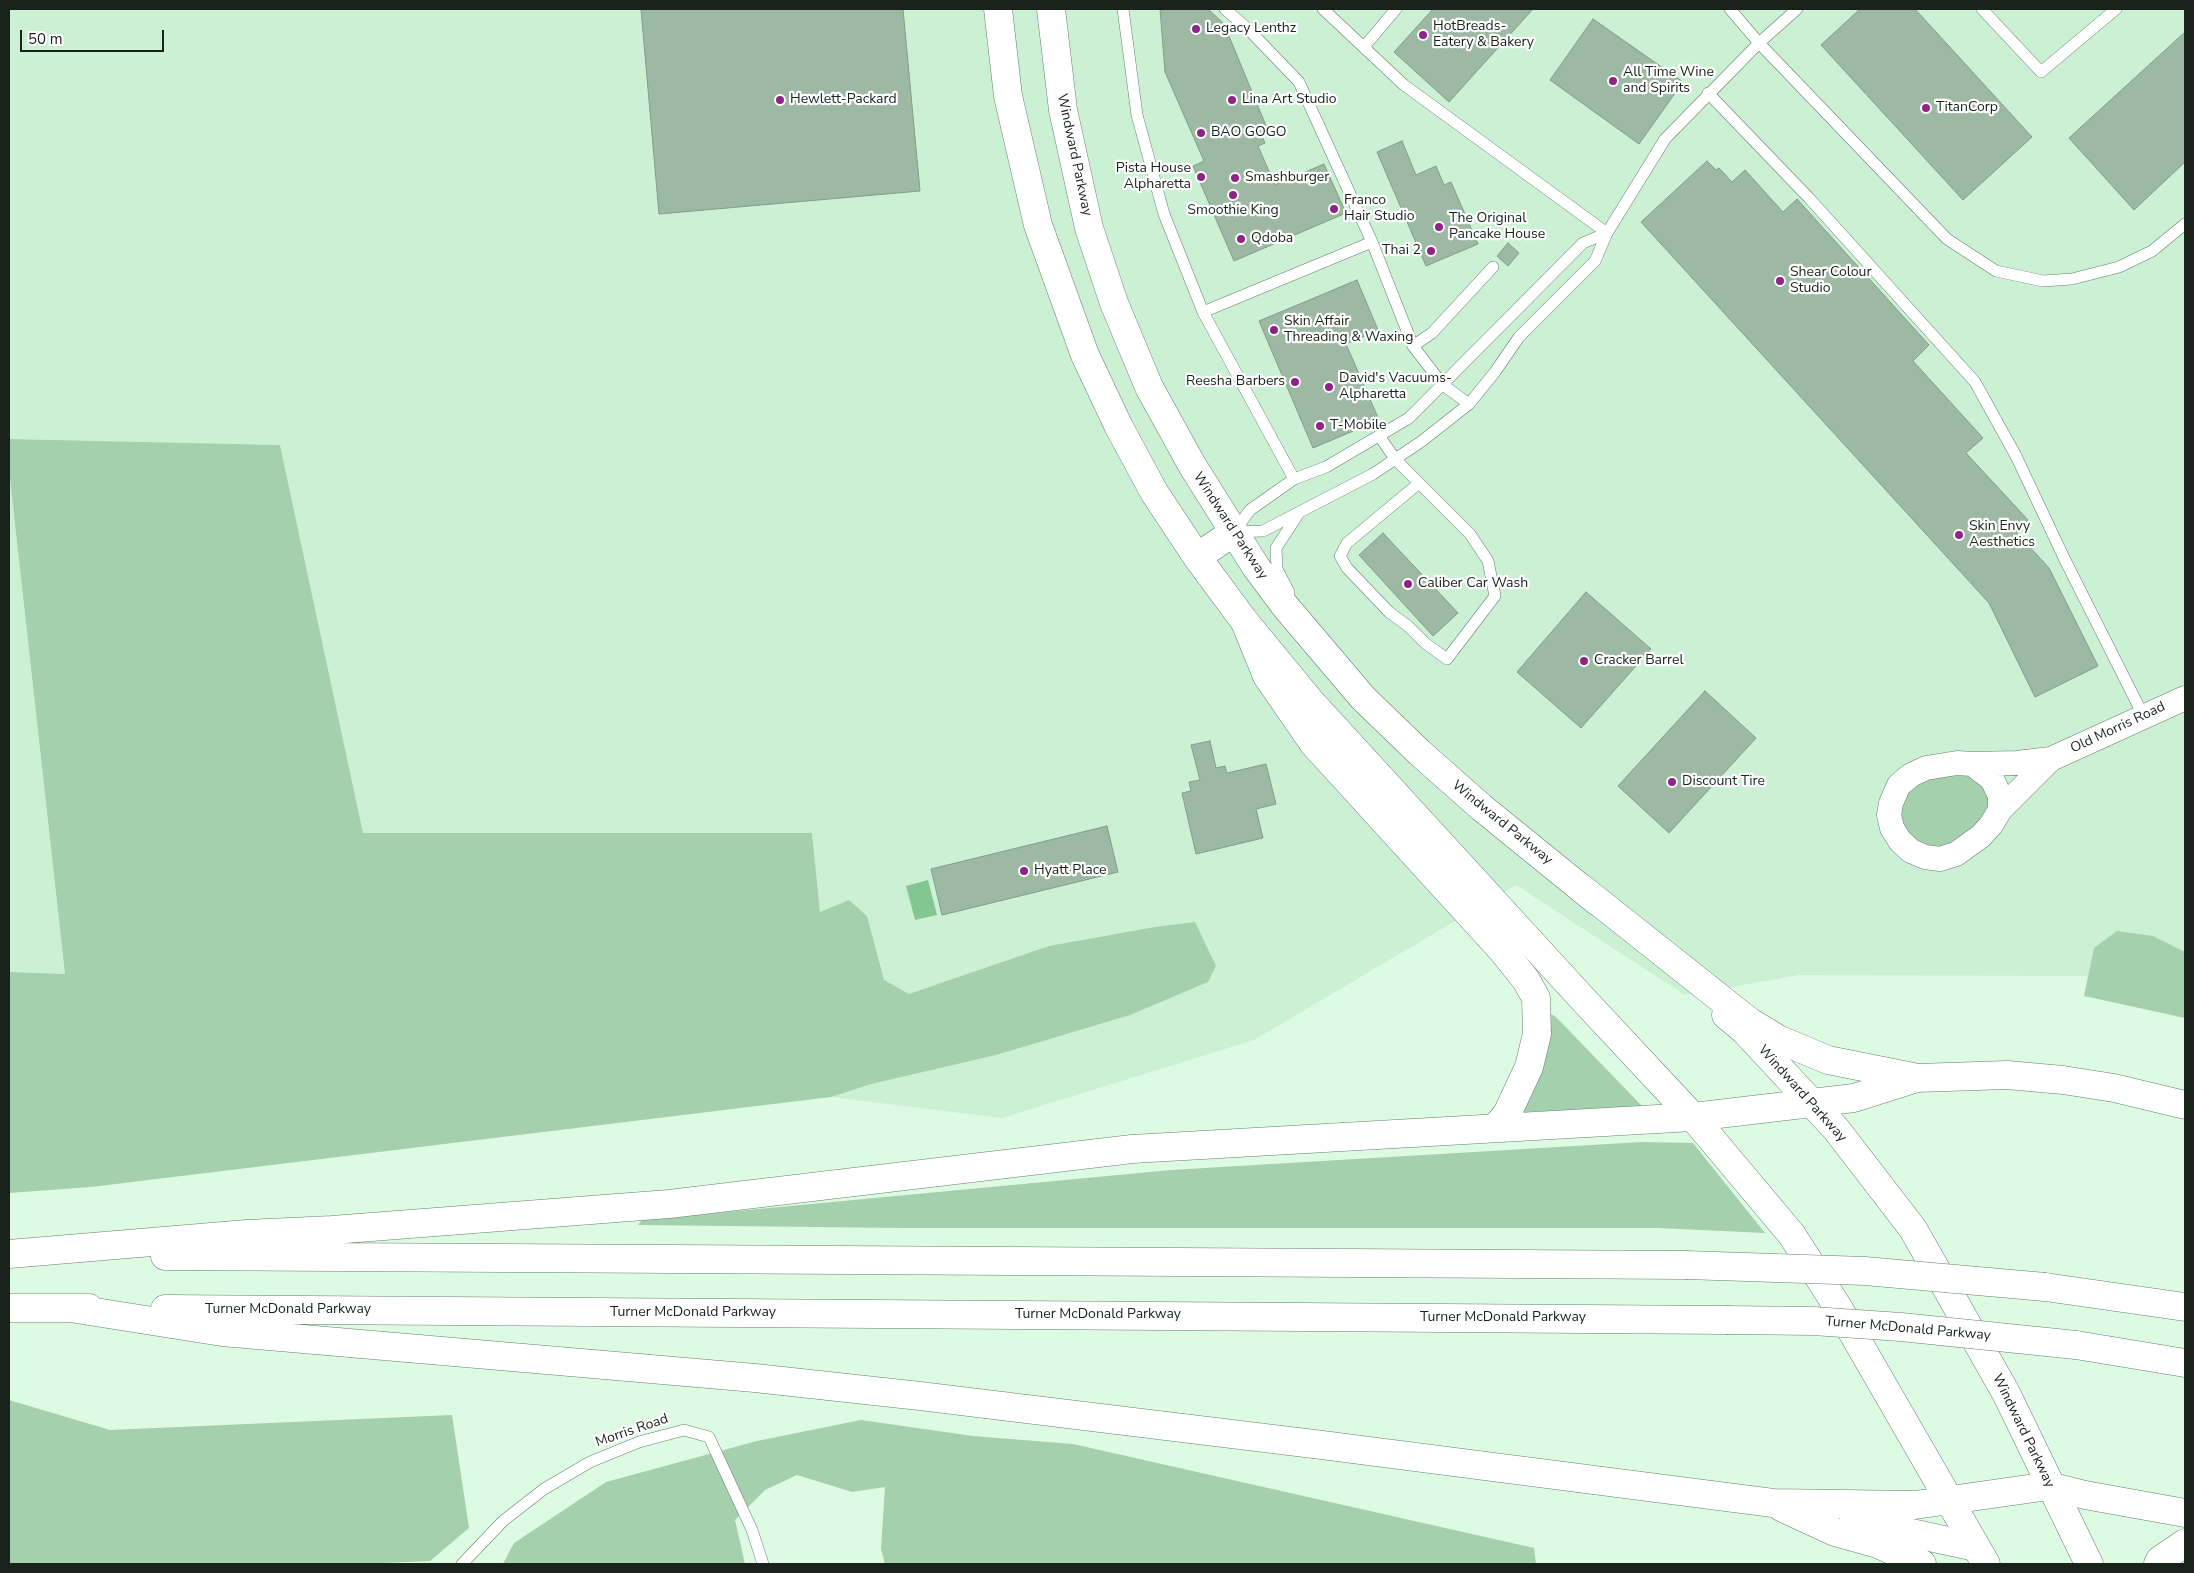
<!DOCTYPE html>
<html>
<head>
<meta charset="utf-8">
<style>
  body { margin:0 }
  #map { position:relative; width:2194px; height:1573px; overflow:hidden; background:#ddfae3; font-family:"Nunito Sans",sans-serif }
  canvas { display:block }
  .frame { position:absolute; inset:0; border:10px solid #18221a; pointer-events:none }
  .scale { position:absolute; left:20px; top:30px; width:144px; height:22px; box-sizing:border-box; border:2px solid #18221a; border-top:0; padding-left:6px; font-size:15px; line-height:18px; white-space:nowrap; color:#18221a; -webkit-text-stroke:4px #fff; paint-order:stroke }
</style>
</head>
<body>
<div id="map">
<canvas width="2194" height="1573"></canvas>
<div class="frame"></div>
<div class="scale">50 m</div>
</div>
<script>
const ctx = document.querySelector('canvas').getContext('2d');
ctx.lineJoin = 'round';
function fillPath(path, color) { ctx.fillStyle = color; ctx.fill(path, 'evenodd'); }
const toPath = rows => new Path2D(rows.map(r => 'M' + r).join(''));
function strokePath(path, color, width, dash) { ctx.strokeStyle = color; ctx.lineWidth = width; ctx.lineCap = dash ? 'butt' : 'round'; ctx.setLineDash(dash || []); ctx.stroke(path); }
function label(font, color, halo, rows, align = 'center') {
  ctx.font = font + ' "Nunito Sans",sans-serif'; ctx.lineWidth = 4.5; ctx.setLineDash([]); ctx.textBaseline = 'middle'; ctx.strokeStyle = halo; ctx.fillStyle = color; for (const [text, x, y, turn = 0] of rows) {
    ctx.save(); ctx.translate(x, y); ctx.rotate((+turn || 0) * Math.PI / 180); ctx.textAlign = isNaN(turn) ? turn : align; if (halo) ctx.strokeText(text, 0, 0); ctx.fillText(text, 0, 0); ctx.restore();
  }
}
const built = toPath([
  [9,9,2185,9,2185,1000,2086,976,1799,975,1685,995,1516,885,1254,1040,1002,1118,831,1097,820,913,812,833,363,833,280,445,9,439],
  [9,470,65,974,9,1156]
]);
const green = toPath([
  [9,439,280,445,363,833,812,833,820,912,849,900,867,916,884,980,909,994,1049,946,1155,927,1195,922,1216,966,1208,982,1130,1015,996,1055,871,1084,831,1097,91,1187,9,1193,9,972,65,974,9,470],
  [1965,771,1987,785,1990,810,1964,838,1937,850,1914,843,1900,823,1902,799,1919,779],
  [2117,931,2153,936,2185,952,2185,1018,2084,996,2094,948],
  [1551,1014,1556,1017,1642,1106,1624,1109,1524,1112],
  [1642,1142,1693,1143,1765,1233,1658,1228,906,1228,638,1225,642,1220,1171,1170],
  [9,1400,110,1430,452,1415,469,1528,430,1561,358,1564,9,1564],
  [861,1420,973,1436,1073,1444,1534,1548,1536,1564,885,1564,881,1549,885,1487,852,1492,797,1475,765,1490,735,1520,745,1564,503,1564,514,1543,606,1482,757,1441]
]);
const water = toPath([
  [928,880,937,915,915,920,906,886]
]);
const building = toPath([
  [641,9,903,9,920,191,659,214,641,9],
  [1160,9,1208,9,1224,24,1269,133,1262,136,1265,143,1258,146,1275,185,1324,164,1346,213,1234,261,1193,166,1204,161,1165,72,1160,9],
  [1433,9,1533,9,1449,102,1394,52,1433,9],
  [1860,9,1915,9,2032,137,1963,200,1821,45,1860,9],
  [1593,19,1683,82,1639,144,1550,80,1593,19],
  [2185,32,2185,162,2134,210,2069,138,2185,32],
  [1402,141,1416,175,1436,166,1444,185,1451,182,1478,244,1426,266,1377,152,1402,141],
  [1707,161,1716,170,1719,168,1732,182,1745,170,1783,212,1797,199,1929,345,1913,361,1983,438,1966,453,2028,520,2016,532,2049,568,2098,666,2035,697,1989,603,1641,222,1707,161],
  [1508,243,1519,253,1508,266,1497,256,1508,243],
  [1357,280,1378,330,1346,344,1379,420,1313,448,1259,321,1357,280],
  [1383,533,1458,613,1433,636,1359,555,1383,533],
  [1586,592,1651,649,1581,728,1517,672,1586,592],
  [1705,691,1756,738,1669,833,1618,786,1705,691],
  [1210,741,1216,768,1225,766,1227,773,1266,764,1276,804,1256,809,1263,838,1196,854,1182,793,1191,791,1189,782,1200,780,1191,745,1210,741],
  [1107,826,1118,872,942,915,931,869,1107,826]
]);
const service = toPath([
  [1123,9,1137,115,1164,214,1203,312,1294,479],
  [1225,9,1249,30,1299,82,1372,242,1413,346,1443,385,1469,404],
  [1323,9,1404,85,1607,233],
  [1730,9,1759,43,1947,239,1996,271,2043,281,2072,279,2119,267,2152,251,2185,224],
  [1982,9,2041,72,2116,9],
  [1364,47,1396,9],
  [1708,93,1809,198,1975,382,2016,456,2065,560,2144,717],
  [1203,312,1372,242],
  [1413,346,1432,333,1493,267],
  [1380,437,1395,459,1470,534,1488,561,1495,596,1447,659,1425,643,1408,626,1389,612,1347,568,1340,556,1347,543,1418,484],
  [1234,532,1250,510,1294,479,1326,467,1409,418,1583,243,1607,233],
  [1235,532,1263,531,1373,474,1422,441,1469,404,1495,372,1519,337,1595,261,1607,233,1665,139,1759,43,1797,9],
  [1289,592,1277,569,1276,548,1299,513],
  [462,1564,503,1521,544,1489,590,1462,639,1442,684,1430,709,1437,752,1530,763,1564]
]);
const minor = toPath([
  [1972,764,2017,763,2051,759,2185,698],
  [2000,810,2000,796,1992,779,1972,764,1957,763,1926,768,1911,775,1899,785,1891,803,1889,815,1892,828,1900,841,1911,851,1925,857,1940,859,1956,854,1981,836,1991,825,2000,810,2051,759]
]);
const secondary = toPath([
  [998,9,1008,96,1038,225,1085,355,1118,425,1154,492,1197,557,1245,622,1310,701,1581,997,1693,1117,1792,1235,1839,1309,1986,1564],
  [1051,9,1063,110,1089,228,1114,303,1149,387,1192,465,1256,567,1285,606,1363,698,1420,753,1481,807,1598,902],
  [1197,557,1234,532],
  [1726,1015,1744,1030,1836,1129,1913,1229,2006,1393,2089,1564]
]);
const motorway = toPath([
  [1245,622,1267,676,1314,744,1502,950,1526,980,1536,998,1537,1034,1529,1067,1507,1114,1495,1128],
  [1580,887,1750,1022,1778,1039,1828,1060,1913,1077],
  [9,1254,247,1234,332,1230,669,1204,1132,1149,1693,1117,1854,1098,1917,1078,2007,1075,2063,1080,2114,1088,2185,1105],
  [165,1256,1686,1265],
  [2045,1287,2185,1307],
  [9,1308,89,1308],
  [70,1308,222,1332,755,1378,920,1396,1322,1445,1773,1503,1915,1505,2049,1486,2085,1495,2185,1513],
  [165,1309,1726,1320],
  [2076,1345,2185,1363],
  [1781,1507,1835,1532,1878,1544,1922,1564],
  [1848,1507,1888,1528,1976,1547],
  [2158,1564,2160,1560,2185,1543]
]);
const motorwayBridge = toPath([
  [1686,1265,1865,1271,2045,1287],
  [1726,1320,1813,1321,1901,1327,2076,1345]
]);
const markers = [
  [1196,29,5,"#8f2488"],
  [1423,35,5,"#8f2488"],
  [1613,81,5,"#8f2488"],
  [780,100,5,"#8f2488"],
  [1232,100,5,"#8f2488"],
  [1926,108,5,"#8f2488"],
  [1201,133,5,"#8f2488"],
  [1201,177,5,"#8f2488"],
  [1235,178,5,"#8f2488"],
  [1233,195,5,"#8f2488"],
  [1334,209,5,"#8f2488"],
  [1439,227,5,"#8f2488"],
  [1241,239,5,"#8f2488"],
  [1431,251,5,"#8f2488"],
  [1780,281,5,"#8f2488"],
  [1274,330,5,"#8f2488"],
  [1295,382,5,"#8f2488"],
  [1329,387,5,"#8f2488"],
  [1320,426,5,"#8f2488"],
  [1959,535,5,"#8f2488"],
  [1408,584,5,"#8f2488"],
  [1584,661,5,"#8f2488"],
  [1672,782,5,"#8f2488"],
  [1024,871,5,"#8f2488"]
];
const poiNames = [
  ["HotBreads-",1433,27],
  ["Eatery & Bakery",1433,43],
  ["Legacy Lenthz",1206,29],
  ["All Time Wine",1623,73],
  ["and Spirits",1623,89],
  ["Hewlett-Packard",790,100],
  ["Lina Art Studio",1242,100],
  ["TitanCorp",1936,108],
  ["BAO GOGO",1211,133],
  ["Pista House",1191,169,"right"],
  ["Alpharetta",1191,185,"right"],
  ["Smashburger",1245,178],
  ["Franco",1344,201],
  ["Hair Studio",1344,217],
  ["Smoothie King",1233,211,"center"],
  ["The Original",1449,219],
  ["Pancake House",1449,235],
  ["Qdoba",1251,239],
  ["Thai 2",1421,251,"right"],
  ["Shear Colour",1790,273],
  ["Studio",1790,289],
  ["Skin Affair",1284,322],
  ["Threading & Waxing",1284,338],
  ["David's Vacuums-",1339,379],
  ["Alpharetta",1339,395],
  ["Reesha Barbers",1285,382,"right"],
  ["T-Mobile",1330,426],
  ["Skin Envy",1969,527],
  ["Aesthetics",1969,543],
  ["Caliber Car Wash",1418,584],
  ["Cracker Barrel",1594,661],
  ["Discount Tire",1682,782],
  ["Hyatt Place",1034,871]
];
const streetNames = [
  ["Windward Parkway",1074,155,78],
  ["Windward Parkway",1230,526,57],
  ["Old Morris Road",2118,728,-25],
  ["Windward Parkway",1502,823,39],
  ["Windward Parkway",1802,1094,48],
  ["Turner McDonald Parkway",288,1310],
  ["Turner McDonald Parkway",693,1313],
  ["Turner McDonald Parkway",1098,1315],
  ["Turner McDonald Parkway",1503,1318],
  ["Turner McDonald Parkway",1908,1329,5],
  ["Morris Road",632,1431,-19],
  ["Windward Parkway",2023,1431,64]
];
fillPath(built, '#ccf0d3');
fillPath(green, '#a5d0ae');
fillPath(water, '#84c693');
fillPath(building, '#9eb9a3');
strokePath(building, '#839e88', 1);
strokePath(service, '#66806b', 12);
strokePath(minor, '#66806b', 25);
strokePath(secondary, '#66806b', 29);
strokePath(motorway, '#66806b', 29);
strokePath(service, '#fff', 11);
strokePath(minor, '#fff', 24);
strokePath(secondary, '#fff', 28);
strokePath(motorway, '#fff', 28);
strokePath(motorwayBridge, '#66806b', 29, []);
strokePath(motorwayBridge, '#fff', 28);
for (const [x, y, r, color] of markers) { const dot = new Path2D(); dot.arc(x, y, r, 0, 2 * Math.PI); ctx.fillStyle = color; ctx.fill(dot); strokePath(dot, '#fff', 2); }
label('14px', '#18221a', '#fff', poiNames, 'left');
label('14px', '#18221a', '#fff', streetNames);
</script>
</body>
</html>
